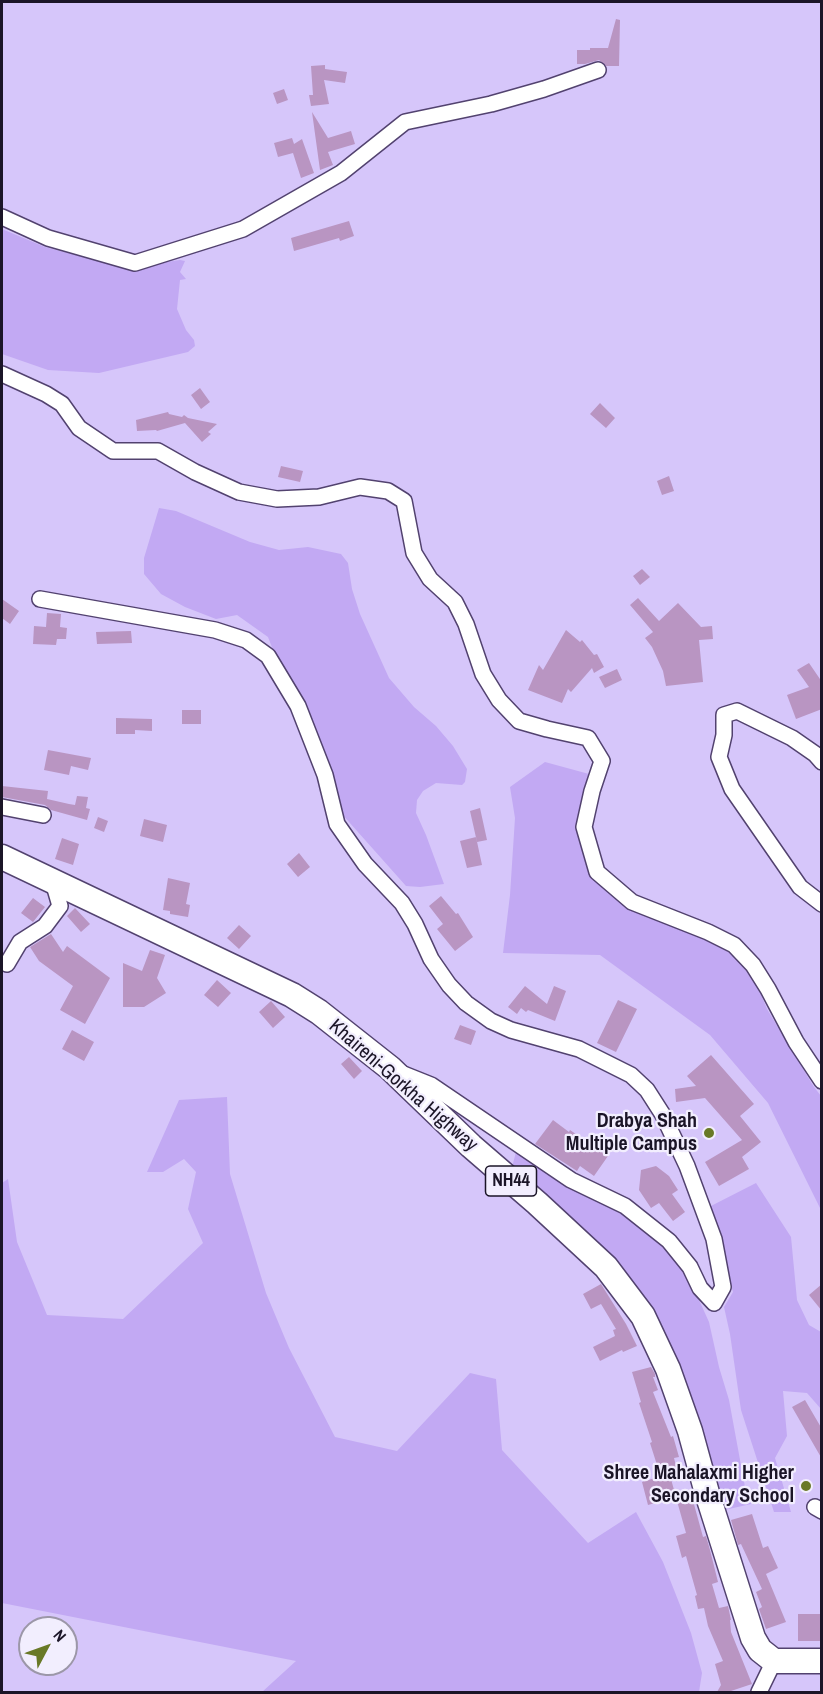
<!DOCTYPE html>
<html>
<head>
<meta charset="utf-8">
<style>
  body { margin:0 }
  #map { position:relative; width:823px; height:1694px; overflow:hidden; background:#d6c6fa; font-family:"Archivo Narrow",sans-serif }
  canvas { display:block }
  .frame { position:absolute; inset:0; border:3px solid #1b1527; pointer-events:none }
  .north { position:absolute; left:18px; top:1616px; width:60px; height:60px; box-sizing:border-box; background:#f2eefe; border:2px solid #9c97a8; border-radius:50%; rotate:49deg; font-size:16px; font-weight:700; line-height:24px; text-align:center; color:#1b1527 }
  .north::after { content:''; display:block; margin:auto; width:21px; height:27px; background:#697927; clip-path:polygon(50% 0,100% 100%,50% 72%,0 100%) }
</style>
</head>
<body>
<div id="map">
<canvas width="823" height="1694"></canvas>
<div class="frame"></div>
<div class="north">N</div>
</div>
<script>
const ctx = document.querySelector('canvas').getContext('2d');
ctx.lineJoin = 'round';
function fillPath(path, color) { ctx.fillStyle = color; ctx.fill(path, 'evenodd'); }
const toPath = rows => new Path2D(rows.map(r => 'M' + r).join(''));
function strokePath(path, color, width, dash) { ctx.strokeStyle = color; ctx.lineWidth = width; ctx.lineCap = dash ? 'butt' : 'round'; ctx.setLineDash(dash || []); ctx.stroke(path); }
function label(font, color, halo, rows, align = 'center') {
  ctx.font = font + ' "Archivo Narrow",sans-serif'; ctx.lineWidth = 4.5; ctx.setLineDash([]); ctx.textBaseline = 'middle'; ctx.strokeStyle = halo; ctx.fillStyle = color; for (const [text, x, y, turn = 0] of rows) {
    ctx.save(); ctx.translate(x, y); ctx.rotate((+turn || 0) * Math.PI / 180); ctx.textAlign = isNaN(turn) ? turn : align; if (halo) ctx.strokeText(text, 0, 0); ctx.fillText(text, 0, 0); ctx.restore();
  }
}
const green = toPath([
  [2,229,45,247,126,268,180,260,185,261,180,272,186,279,180,280,177,309,186,330,194,340,195,346,188,352,99,373,48,370,2,354],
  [159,508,176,511,250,542,279,550,308,547,341,554,348,563,352,589,360,614,389,678,414,707,436,726,453,746,467,769,465,782,462,785,436,783,423,791,417,800,416,813,426,835,444,884,420,887,406,886,341,813,291,678,278,663,268,637,237,615,216,619,185,607,161,594,144,574,144,558],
  [545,762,589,774,576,824,588,860,668,920,731,953,755,980,767,1009,814,1087,821,1096,821,1210,768,1103,710,1035,600,955,503,953,510,895,515,818,510,787],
  [227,1097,230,1174,266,1293,289,1348,335,1437,397,1451,470,1373,496,1379,502,1450,588,1543,636,1512,663,1562,691,1633,702,1673,699,1692,262,1692,296,1661,2,1603,2,1183,8,1179,17,1242,47,1315,123,1319,203,1243,188,1209,196,1172,184,1159,163,1172,147,1172,179,1100],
  [517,1148,622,1210,668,1246,685,1269,709,1322,719,1367,729,1400,745,1487,751,1504,720,1511,646,1309,509,1179],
  [756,1183,791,1237,797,1300,809,1325,821,1332,821,1409,807,1393,783,1391,787,1436,775,1458,791,1512,774,1512,741,1410,730,1334,724,1307,733,1292,709,1207]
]);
const building = toPath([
  [616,19,620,20,619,66,606,66,599,60,585,64,577,64,577,50,590,50,590,48,608,48],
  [325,65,325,69,347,72,345,83,324,80,329,104,311,106,309,95,313,95,311,66],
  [284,89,288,100,277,104,273,93],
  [312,112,328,138,351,131,355,144,328,152,333,165,320,170],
  [292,138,294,144,302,139,314,173,301,178,293,153,278,157,274,143],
  [349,221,354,236,340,241,339,238,294,251,291,238],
  [200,388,210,402,201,409,191,395],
  [600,403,615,418,606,428,590,414],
  [168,412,169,414,182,417,184,415,188,418,217,424,208,432,211,434,202,442,185,423,157,431,156,430,137,431,136,420],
  [281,466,303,471,300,482,278,477],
  [669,476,674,491,662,495,657,481],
  [642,569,650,577,640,585,633,576],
  [638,598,659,621,678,603,701,627,712,626,713,639,699,640,703,682,666,686,663,671,652,647,645,638,653,632,630,605],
  [2,599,19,611,10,624,2,618],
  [47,613,61,614,60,627,67,628,66,639,57,639,56,645,33,644,34,626,46,627],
  [566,630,580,642,582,640,594,655,597,654,604,667,594,673,592,668,571,692,568,689,562,703,528,690,539,665,543,670],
  [131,631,132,643,97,644,96,632],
  [809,663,822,682,822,709,796,719,787,695,809,687,797,670],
  [617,669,622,680,605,688,599,677],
  [182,710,201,710,201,724,182,724],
  [116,718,152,719,152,731,135,730,135,734,116,734],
  [48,750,91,758,88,770,71,766,69,775,44,770],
  [2,786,48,791,47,799,69,804,75,805,77,796,88,797,86,808,90,809,87,820,51,810,45,805,2,797],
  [480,808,487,840,477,842,470,811],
  [98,817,108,821,104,832,94,828],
  [144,819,167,825,163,842,140,836],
  [476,837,482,865,467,868,460,841],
  [62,838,79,844,73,865,55,859],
  [299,853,310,867,298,877,287,864],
  [168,878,190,883,186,904,190,905,188,917,170,914,170,911,163,910],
  [441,896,456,914,458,913,473,937,455,951,437,929,443,924,429,906],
  [33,898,45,907,33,922,21,913],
  [75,908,90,924,81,932,67,916],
  [239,925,251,936,239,949,227,938],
  [51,934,63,952,67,946,110,978,85,1024,60,1010,73,986,39,961,30,947],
  [150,950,165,955,157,978,166,993,144,1007,123,1007,123,963,142,971],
  [217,980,231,993,218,1007,204,995],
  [525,986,547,1004,554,986,566,991,555,1021,528,1010,526,1012,521,1008,517,1014,508,1007],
  [618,1000,637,1009,616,1052,597,1043],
  [271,1001,285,1017,273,1028,259,1012],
  [460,1025,476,1031,471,1045,454,1039],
  [72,1030,94,1042,84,1061,62,1049],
  [711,1055,754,1104,740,1116,761,1142,742,1157,749,1169,719,1186,705,1162,742,1140,705,1098,676,1102,675,1089,696,1086,687,1076],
  [349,1057,362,1071,354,1079,341,1064],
  [553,1120,569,1132,570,1130,608,1156,594,1176,580,1166,577,1171,535,1144],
  [656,1166,669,1176,678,1190,672,1194,685,1212,673,1221,659,1203,651,1208,639,1190,641,1170],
  [601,1284,626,1324,637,1346,623,1352,622,1350,600,1361,593,1347,615,1336,613,1330,616,1329,601,1304,591,1309,583,1294],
  [822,1284,822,1311,809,1295],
  [651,1367,655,1374,655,1377,653,1377,658,1390,653,1392,671,1437,673,1436,679,1457,674,1458,677,1470,669,1472,676,1497,648,1505,642,1482,658,1477,654,1465,657,1465,650,1443,652,1442,639,1403,641,1402,632,1372],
  [805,1400,822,1429,822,1459,792,1407],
  [692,1497,703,1537,706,1536,710,1550,718,1582,712,1584,719,1608,728,1606,731,1620,730,1620,731,1632,752,1684,728,1692,717,1692,721,1685,715,1664,723,1661,708,1626,704,1608,698,1609,695,1596,697,1595,686,1556,682,1558,676,1536,686,1533,677,1501],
  [752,1514,763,1548,768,1546,778,1568,766,1574,786,1622,766,1629,759,1609,762,1607,756,1592,762,1589,741,1544,738,1545,731,1520],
  [798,1614,821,1614,821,1641,798,1641]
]);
const street = toPath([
  [2,217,48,238,135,263,243,229,341,173,405,122,491,104,544,89,598,70],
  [2,374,46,394,62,404,79,428,113,451,158,451,195,472,239,492,277,499,319,497,360,487,388,491,404,501,414,553,430,579,455,602,466,624,483,674,499,700,519,721,547,729,588,738,602,761,592,791,584,827,597,872,632,902,708,932,734,945,753,965,768,989,796,1042,822,1081],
  [40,599,215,630,246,640,268,656,298,706,325,775,337,824,365,864,402,903,415,924,431,959,449,985,466,1003,491,1021,511,1030,579,1049,631,1075,647,1090,663,1115,687,1166,714,1239,723,1287,714,1303,700,1288,690,1267,669,1241,625,1206,571,1180,431,1085,401,1073],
  [822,762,815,754,792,738,737,711,724,715,724,735,719,757,732,789,800,887,822,904],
  [2,807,43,815],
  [7,964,20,942,45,926,60,906,53,882],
  [815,1507,822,1511],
  [759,1692,774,1661]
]);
const primary = toPath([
  [2,857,292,995,319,1012,390,1068,471,1146,537,1203,606,1267,643,1316,668,1369,690,1431,707,1493,753,1638,760,1650,774,1661,822,1661]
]);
const markers = [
  [709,1133,6,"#697927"],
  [806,1486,6,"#697927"]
];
const shields = [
  [511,1181,51]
];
const shieldNames = [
  ["NH44",511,1181]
];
const streetNames = [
  ["Khaireni-Gorkha Highway",403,1086,41]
];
const poiNames = [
  ["Drabya Shah",697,1122],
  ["Multiple Campus",697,1145],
  ["Shree Mahalaxmi Higher",794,1474],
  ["Secondary School",794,1497]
];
fillPath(green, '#c2a9f3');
fillPath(building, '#b995c2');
strokePath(street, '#52426f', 18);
strokePath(primary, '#52426f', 27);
strokePath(street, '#fff', 15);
strokePath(primary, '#fff', 24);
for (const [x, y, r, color] of markers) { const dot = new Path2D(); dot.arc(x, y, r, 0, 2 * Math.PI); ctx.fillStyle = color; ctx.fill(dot); strokePath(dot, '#f2eefe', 2); }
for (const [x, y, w] of shields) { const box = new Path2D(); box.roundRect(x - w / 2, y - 15, w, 30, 4.5); ctx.fillStyle = '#f2eefe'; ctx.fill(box); strokePath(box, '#1b1527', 1.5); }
label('bold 18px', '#1b1527', null, shieldNames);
label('20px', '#1b1527', '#f2eefe', streetNames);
label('bold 20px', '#1b1527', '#f2eefe', poiNames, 'right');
</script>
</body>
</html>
